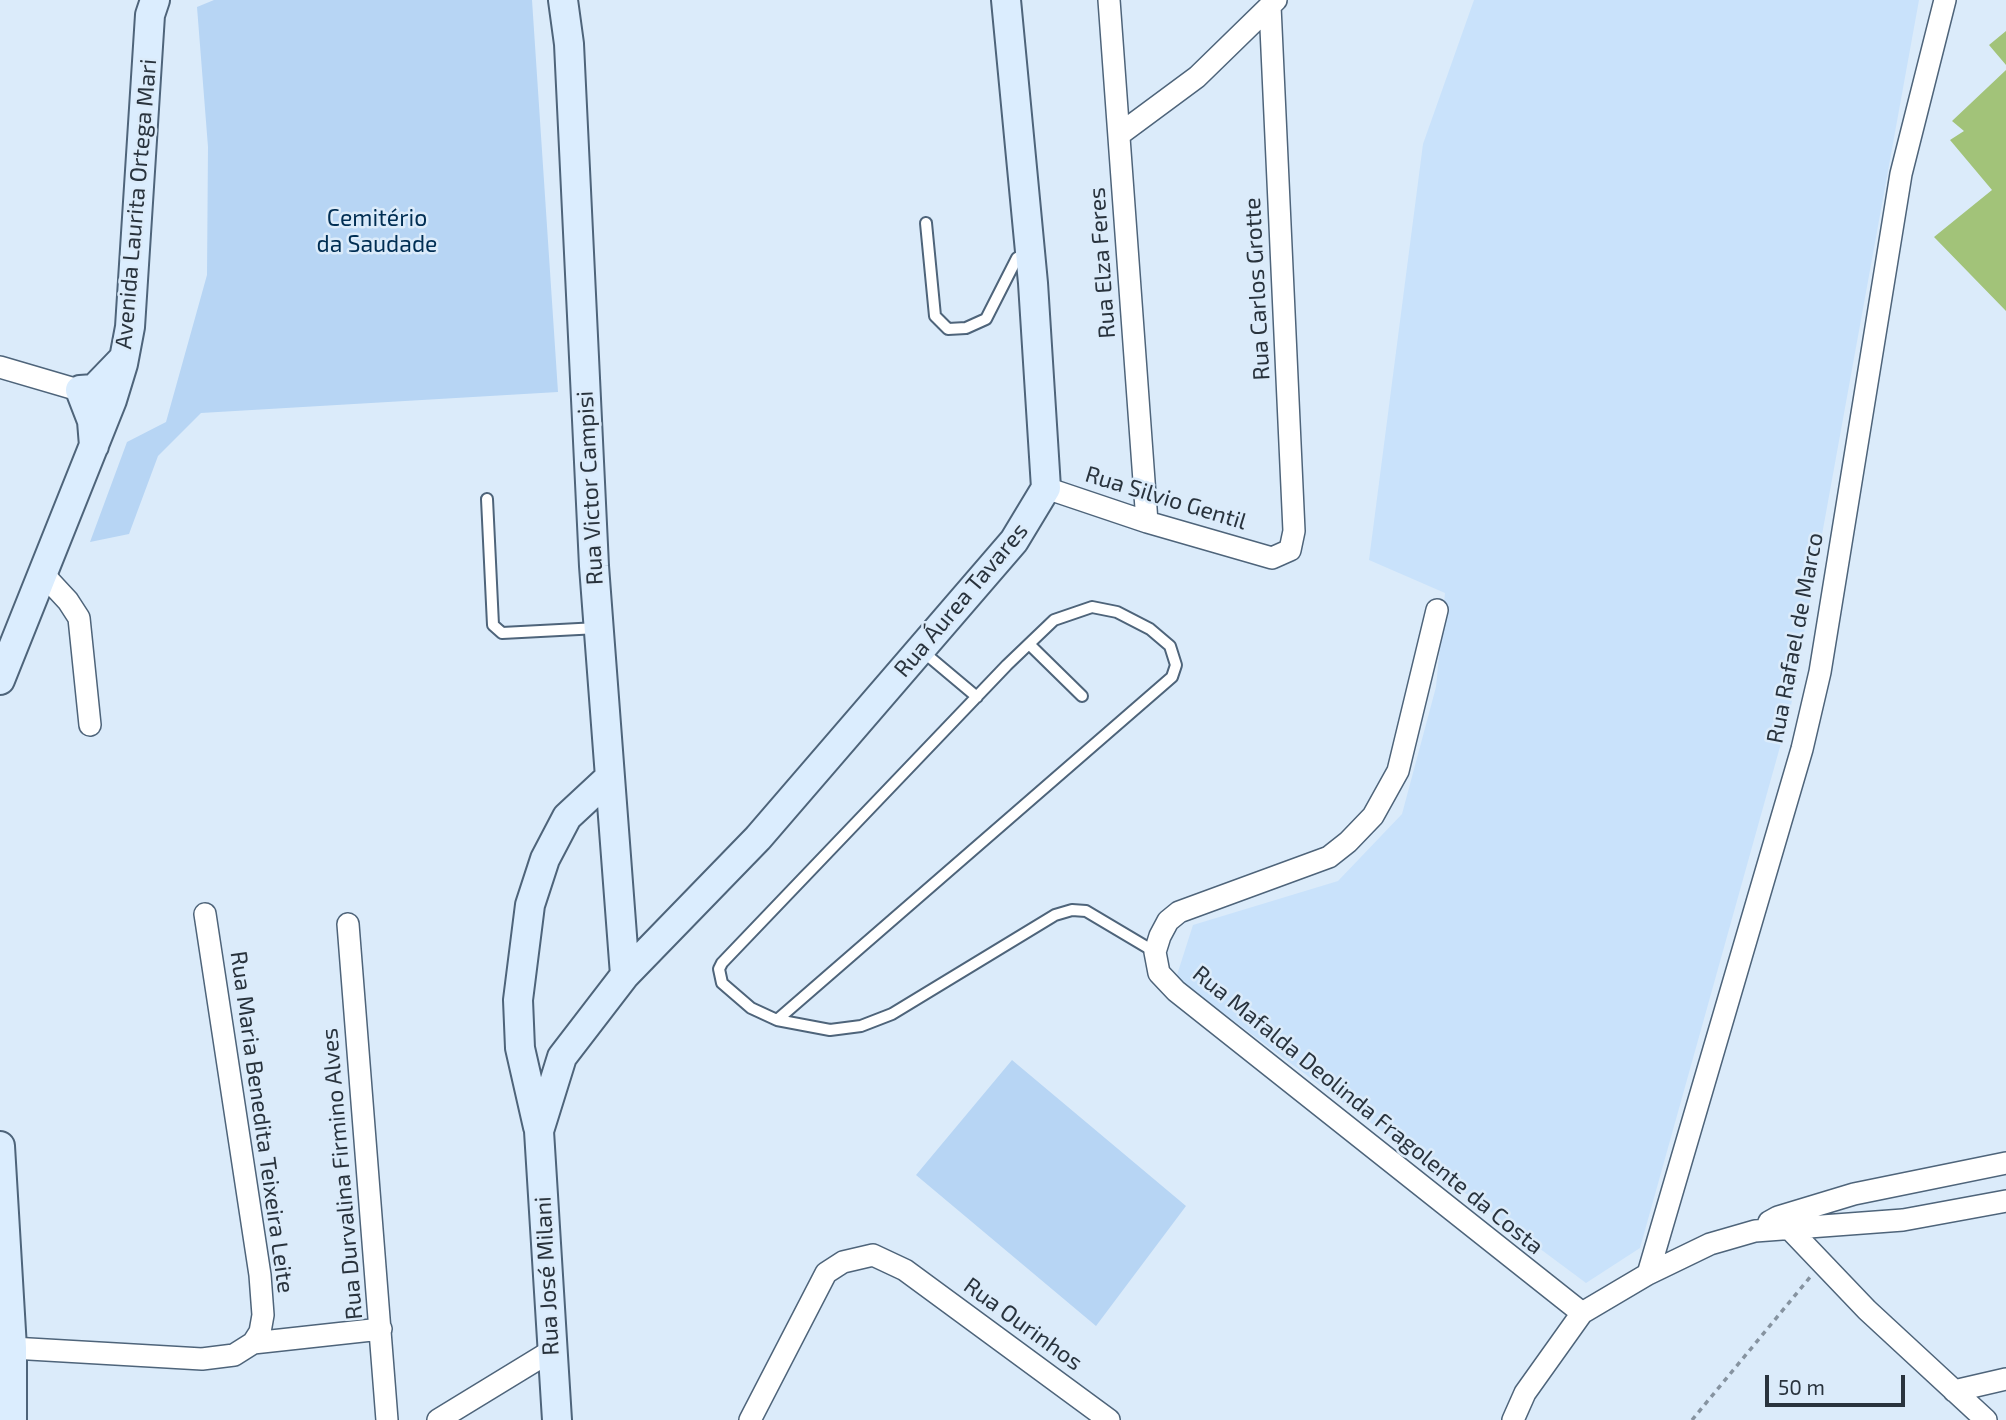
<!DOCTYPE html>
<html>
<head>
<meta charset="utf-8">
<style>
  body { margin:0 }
  #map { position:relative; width:2006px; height:1420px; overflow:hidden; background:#dbebfa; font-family:"Exo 2",sans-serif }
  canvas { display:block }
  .scale { position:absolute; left:1765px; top:1375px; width:140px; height:32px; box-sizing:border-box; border:4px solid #29333d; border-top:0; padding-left:9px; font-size:21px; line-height:24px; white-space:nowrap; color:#29333d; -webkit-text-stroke:5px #dbebfa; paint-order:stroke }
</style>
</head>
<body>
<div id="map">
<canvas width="2006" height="1420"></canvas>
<div class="scale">50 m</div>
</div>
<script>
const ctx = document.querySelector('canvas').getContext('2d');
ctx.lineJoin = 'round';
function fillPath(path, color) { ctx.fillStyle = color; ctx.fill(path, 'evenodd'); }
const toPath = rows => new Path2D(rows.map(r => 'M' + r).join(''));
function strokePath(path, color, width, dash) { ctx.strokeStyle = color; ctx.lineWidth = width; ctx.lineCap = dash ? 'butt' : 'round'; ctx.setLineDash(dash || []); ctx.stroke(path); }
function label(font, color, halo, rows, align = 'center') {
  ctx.font = font + ' "Exo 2",sans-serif'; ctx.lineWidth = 5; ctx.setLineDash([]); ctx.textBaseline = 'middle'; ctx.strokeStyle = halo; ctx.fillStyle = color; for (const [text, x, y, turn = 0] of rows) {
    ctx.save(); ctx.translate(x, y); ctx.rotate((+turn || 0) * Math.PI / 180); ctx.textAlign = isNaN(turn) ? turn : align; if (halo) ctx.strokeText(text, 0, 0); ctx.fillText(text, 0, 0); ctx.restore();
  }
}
const built = toPath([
  [1474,0,1919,0,1790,711,1640,1248,1586,1283,1176,978,1193,925,1338,881,1402,814,1436,687,1445,593,1369,560,1423,144]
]);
const green = toPath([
  [214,0,532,0,558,392,201,413,158,456,129,534,90,542,127,442,166,422,207,275,208,147,197,7],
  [1012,1060,1186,1206,1096,1326,916,1175]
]);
const building = toPath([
  [2006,31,2006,65,1989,45],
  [2006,70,2006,311,1934,237,1992,190,1950,140,1964,131,1952,121]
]);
const path = toPath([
  [1692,1420,1811,1276]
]);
const lane = toPath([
  [926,223,935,316,948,329,966,328,986,319,1017,258,1027,253],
  [487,499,493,625,502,633,598,628],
  [1030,645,1082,696],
  [921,650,977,697],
  [777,1020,751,1008,722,983,719,969,722,963,1007,665,1054,620,1092,607,1117,612,1150,629,1170,646,1176,665,1172,677,777,1020,830,1030,861,1026,892,1014,1055,915,1072,910,1086,911,1155,952]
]);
const street = toPath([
  [1109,0,1147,522],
  [1120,134,1197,77,1276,0],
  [0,367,92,394],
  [1046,488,1147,522,1272,558,1290,550,1294,531,1270,6],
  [43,574,68,601,79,618,90,725],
  [1437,610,1398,771,1373,816,1348,842,1329,857,1179,912,1168,921,1160,936,1155,952,1159,973,1176,991,1582,1313],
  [348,924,387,1420],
  [1782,1221,1867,1310,1986,1420],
  [1769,1222,1778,1217,1854,1194,2006,1163],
  [1648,1274,1802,749,1820,672,1901,174,1945,0],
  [253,1343,381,1329],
  [12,1348,202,1359,234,1355,253,1343,260,1332,263,1315,260,1275,205,914],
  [1954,1391,2006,1379],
  [438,1420,551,1351],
  [750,1420,826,1273,843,1262,873,1255,905,1270,1109,1420],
  [1513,1420,1525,1393,1582,1313,1648,1274,1710,1244,1755,1231,1903,1220,2006,1201]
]);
const secondary = toPath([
  [563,0,569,44,594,566,625,975],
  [94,446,92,421,80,390,94,389,122,360],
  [0,680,112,400,123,364,130,327,150,15,155,0],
  [538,1127,520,1048,518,1000,530,905,545,859,567,817,609,778],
  [0,1146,12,1348,12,1420],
  [557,1420,539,1131,562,1057,625,975,758,838,1014,541,1046,488,1033,283,1006,0]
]);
const streetNames = [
  ["Avenida Laurita Ortega Mari",136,204,-85],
  ["Rua Elza Feres",1102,263,-94],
  ["Rua Carlos Grotte",1257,289,-93],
  ["Rua Victor Campisi",590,488,-93],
  ["Rua Silvio Gentil",1166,498,17],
  ["Rua Áurea Tavares",961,600,-50],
  ["Rua Rafael de Marco",1795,638,-79],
  ["Rua Mafalda Deolinda Fragolente da Costa",1368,1110,39],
  ["Rua Maria Benedita Teixeira Leite",262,1122,82],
  ["Rua Durvalina Firmino Alves",342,1174,-95],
  ["Rua José Milani",547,1276,-93],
  ["Rua Ourinhos",1023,1324,36]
];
const parkNames = [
  ["Cemitério",377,218],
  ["da Saudade",377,244]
];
fillPath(built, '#c9e2fb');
fillPath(green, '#b7d5f4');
fillPath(building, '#a2c379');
strokePath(lane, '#4e647a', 14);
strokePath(street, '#4e647a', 24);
strokePath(secondary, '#4e647a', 32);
strokePath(path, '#8693a0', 3.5, [5, 5]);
strokePath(lane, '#fff', 10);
strokePath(street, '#fff', 21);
strokePath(secondary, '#dbedfe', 28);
label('23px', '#29333d', '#dbebfa', streetNames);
label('23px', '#002e53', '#dbebfa', parkNames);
</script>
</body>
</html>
